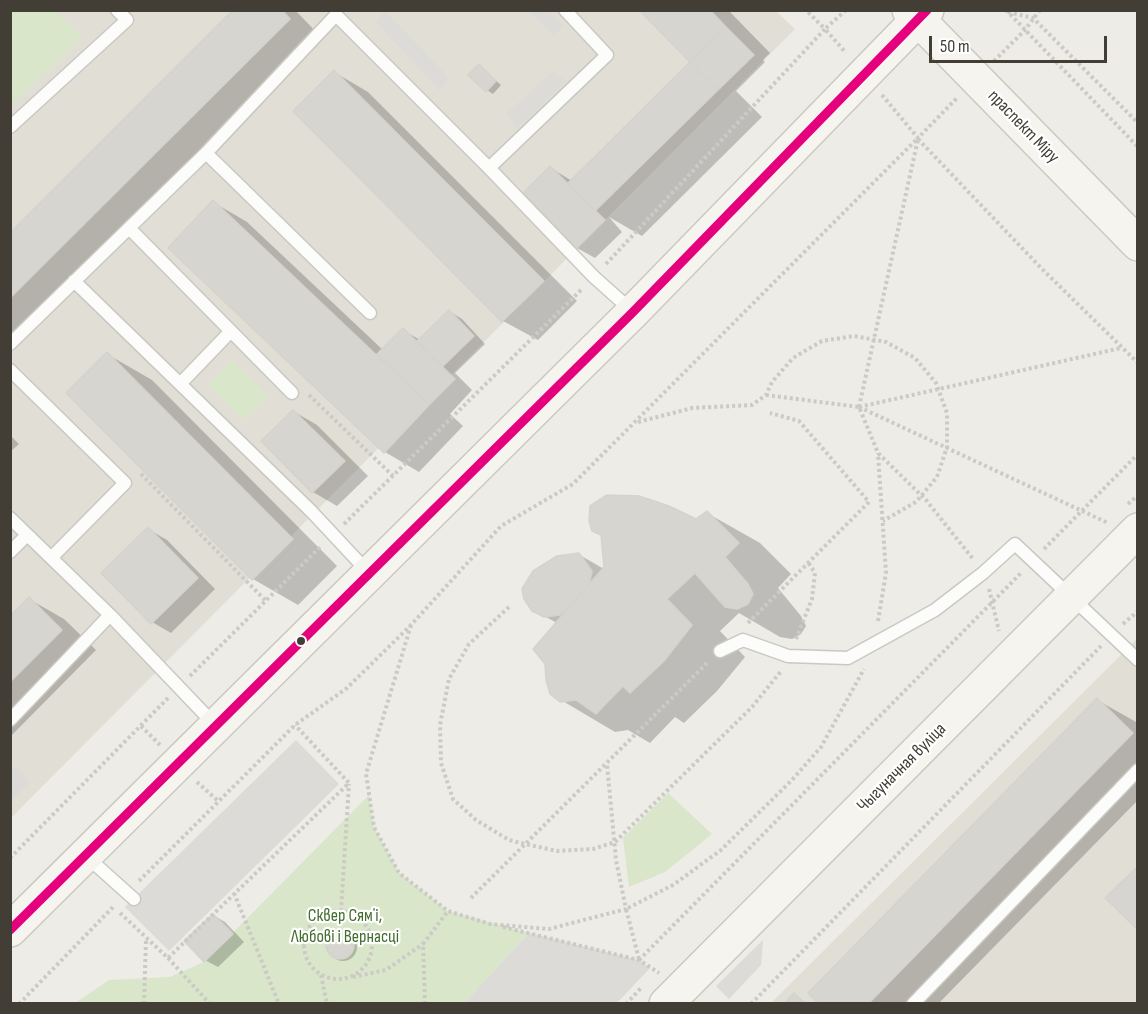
<!DOCTYPE html>
<html>
<head>
<meta charset="utf-8">
<style>
  body { margin:0 }
  #map { position:relative; width:1148px; height:1014px; overflow:hidden; background:#edece7; font-family:"Sofia Sans Condensed",sans-serif }
  canvas { display:block }
  .frame { position:absolute; inset:0; border:12px solid #423d35; pointer-events:none }
  .scale { position:absolute; left:929px; top:36px; width:178px; height:27px; box-sizing:border-box; border:3px solid #423d35; border-top:0; padding-left:8px; font-size:18px; line-height:21px; white-space:nowrap; color:#423d35; -webkit-text-stroke:4px #fff; paint-order:stroke }
</style>
</head>
<body>
<div id="map">
<canvas width="1148" height="1014"></canvas>
<div class="frame"></div>
<div class="scale">50 m</div>
</div>
<script>
const ctx = document.querySelector('canvas').getContext('2d');
ctx.lineJoin = 'round';
function fillPath(path, color) { ctx.fillStyle = color; ctx.fill(path, 'evenodd'); }
const toPath = rows => new Path2D(rows.map(r => 'M' + r).join(''));
function strokePath(path, color, width, dash) { ctx.strokeStyle = color; ctx.lineWidth = width; ctx.lineCap = dash ? 'butt' : 'round'; ctx.setLineDash(dash || []); ctx.stroke(path); }
function label(font, color, halo, rows, align = 'center') {
  ctx.font = font + ' "Sofia Sans Condensed",sans-serif'; ctx.lineWidth = 4.5; ctx.setLineDash([]); ctx.textBaseline = 'middle'; ctx.strokeStyle = halo; ctx.fillStyle = color; for (const [text, x, y, turn = 0] of rows) {
    ctx.save(); ctx.translate(x, y); ctx.rotate((+turn || 0) * Math.PI / 180); ctx.textAlign = isNaN(turn) ? turn : align; if (halo) ctx.strokeText(text, 0, 0); ctx.fillText(text, 0, 0); ctx.restore();
  }
}
const residential = toPath([
  [11,11,776,11,795,29,11,818],
  [1137,639,1137,1003,771,1003]
]);
const green = toPath([
  [11,10,56,11,82,37,11,105],
  [233,360,268,396,243,420,208,385],
  [668,793,712,834,665,872,629,887,623,838],
  [369,795,374,827,399,873,448,911,529,933,464,1003,74,1004,109,980,170,977,204,962]
]);
const parking = toPath([
  [385,11,449,78,440,91,376,22],
  [528,11,548,11,563,26,554,36],
  [553,71,566,81,517,128,506,114],
  [296,740,339,784,169,951,125,907],
  [15,766,30,781,11,801,11,770],
  [529,933,639,960,650,968,617,1003,464,1003],
  [763,940,761,965,729,999,716,986]
]);
const shadow = toPath([
  [235,10,295,10,323,39,19,343,10,338,10,235],
  [641,10,728,10,770,53,763,60,765,62,736,91,762,117,642,236,609,217,622,232,595,258,577,248,551,168,572,181,695,67],
  [479,66,501,85,493,94,487,90],
  [334,72,368,92,577,301,538,340,503,321,295,111],
  [213,202,247,222,383,350,403,330,420,340,450,312,462,319,485,344,455,373,472,390,450,414,463,426,419,472,385,452,170,248],
  [107,354,152,380,337,566,298,605,253,579],
  [293,411,317,425,368,476,337,506,313,492,263,441],
  [10,435,19,444,10,452],
  [707,513,760,543,791,574,778,588,801,616,806,626,801,634,792,639,780,637,739,613,720,631,745,657,717,691,684,723,675,717,650,743,628,730,615,732,561,700,557,623,533,610,578,554,604,569],
  [148,529,167,540,215,589,171,633,152,622],
  [29,599,64,619,96,650,10,737,10,618],
  [1097,700,1138,723,1138,800,938,1004,821,1004],
  [213,915,225,922,244,942,218,967,205,960],
  '329 947a14 14 0 1 1 28 0a14 14 0 1 1-28 0Z'
]);
const building = toPath([
  [233,10,282,10,290,19,10,298,10,233,233,10],
  [639,10,710,10,726,27,690,62,639,10],
  [726,27,754,55,718,90,690,62,726,27],
  [690,62,718,90,595,211,568,183,690,62],
  [479,64,496,81,486,92,468,75,479,64],
  [334,70,544,281,502,322,293,111,334,70],
  [550,166,605,220,576,249,522,194,550,166],
  [213,200,429,405,384,453,168,248,213,200],
  [449,310,474,336,442,367,417,341,449,310],
  [403,328,455,379,429,405,377,354,403,328],
  [107,352,293,539,252,580,66,393,107,352],
  [293,410,345,461,312,493,261,441,293,410],
  [607,495,639,496,669,506,696,519,707,511,739,543,725,557,748,584,753,594,748,604,737,609,725,607,695,573,667,599,692,625,664,661,630,693,623,686,596,714,576,700,560,702,550,694,546,680,545,664,533,649,604,567,601,535,592,531,589,521,590,506,607,495],
  [148,527,198,578,151,624,101,573,148,527],
  [579,553,592,571,589,585,560,615,544,617,532,611,524,599,522,589,533,571,557,556,579,553],
  [29,597,62,630,10,682,10,616,29,597],
  [1097,698,1133,733,868,1004,819,1004,808,993,1097,698],
  [1138,866,1138,930,1105,898,1138,866],
  [213,914,233,934,204,962,184,941,213,914],
  '326 945a14 14 0 1 1 28 0a14 14 0 1 1-28 0Z',
  [794,993,806,1004,784,1004,794,993]
]);
const path = toPath([
  [846,10,825,29,846,53],
  [1006,10,1138,147],
  [1008,12,1033,18,1138,123],
  [994,61,1024,31,1040,10],
  [882,95,918,138,957,98],
  [918,139,1042,269,1138,363],
  [606,264,825,29,806,10],
  [309,395,393,476],
  [766,395,859,407,878,453,926,500,973,559],
  [859,407,1108,523],
  [859,407,918,139],
  [859,407,1121,348],
  [638,422,692,408,752,405,766,395,772,382,793,358,822,341,854,336,886,342,915,358,936,383,947,413,947,447,937,477,916,502,883,521],
  [141,474,266,601],
  [1128,504,1138,495],
  [344,524,582,289],
  [1044,549,1138,454],
  [989,589,999,631],
  [509,607,469,644,449,679,440,725,441,763,453,799,476,820,509,840,525,844,557,851,593,849,615,842,752,707,782,670],
  [878,621,886,573,878,453],
  [748,623,869,502,799,421,770,413],
  [1123,624,1138,611],
  [411,625,366,774,374,827,399,873,448,911,490,924,549,929,626,909,616,860,607,764],
  [796,639,812,599,815,573,808,562],
  [190,676,321,546],
  [141,726,160,745],
  [197,782,218,801],
  [10,858,168,698],
  [139,881,295,725,347,688,411,625,501,526,573,484,918,138],
  [234,893,279,1004],
  [471,898,708,662],
  '304 945a34 34 0 1 1 68 0a34 34 0 1 1-68 0Z',
  [341,911,349,784],
  [120,913,168,958,349,783,295,725],
  [503,927,639,960,659,973],
  [168,958,210,1004],
  [639,959,626,909,673,885,721,850,792,780,821,747,864,669],
  [639,960,1022,572],
  [321,975,327,1004],
  [353,977,386,970,423,944],
  [19,1004,115,905],
  [144,1004,146,939],
  [425,1004,423,944,448,911],
  [626,1004,642,987],
  [751,1004,1101,646]
]);
const lane = toPath([
  [10,127,127,20,117,10],
  [206,153,370,313],
  [489,168,607,55,565,10],
  [129,228,292,393],
  [74,281,311,511,369,573],
  [10,344,206,153,336,15,489,168,594,277,632,311],
  [10,370,125,483,52,557],
  [180,384,231,331],
  [10,518,110,615,214,724],
  [10,552,27,535],
  [720,651,743,640,788,656,848,658,935,610,983,573,1015,544,1138,660],
  [10,720,110,615],
  [86,856,134,899],
  [913,1004,1138,770]
]);
const secondary = toPath([
  [909,10,1138,244],
  [10,930,633,312,927,10],
  [666,1004,1138,530]
]);
const bus1 = toPath([
  [10,930,633,312,927,10]
]);
const markers = [
  [301,641,5,"#423d35"]
];
const streetNames = [
  ["праспект Міру",1023,127,46],
  ["Чыгуначная вуліца",902,768,-45]
];
const parkNames = [
  ["Сквер Сямʼі,",345,916],
  ["Любові і Вернасці",345,937]
];
fillPath(residential, '#e1ded5');
fillPath(green, '#d9e6c9');
fillPath(parking, '#dcdbd7');
fillPath(shadow, '#0003');
fillPath(building, '#d7d5d0');
strokePath(building, '#d5d3cd', 1.5);
strokePath(lane, '#cac8c3', 15);
strokePath(secondary, '#ccc9bf', 36);
strokePath(path, '#cccac6', 4, [3, 3]);
strokePath(lane, '#fcfcfb', 12);
strokePath(secondary, '#f5f4ee', 33);
strokePath(bus1, '#e5007d', 9);
for (const [x, y, r, color] of markers) { const dot = new Path2D(); dot.arc(x, y, r, 0, 2 * Math.PI); ctx.fillStyle = color; ctx.fill(dot); strokePath(dot, '#fff', 2); }
label('18px', '#423d35', '#fff', streetNames);
label('18px', '#426e2e', '#fff', parkNames);
</script>
</body>
</html>
